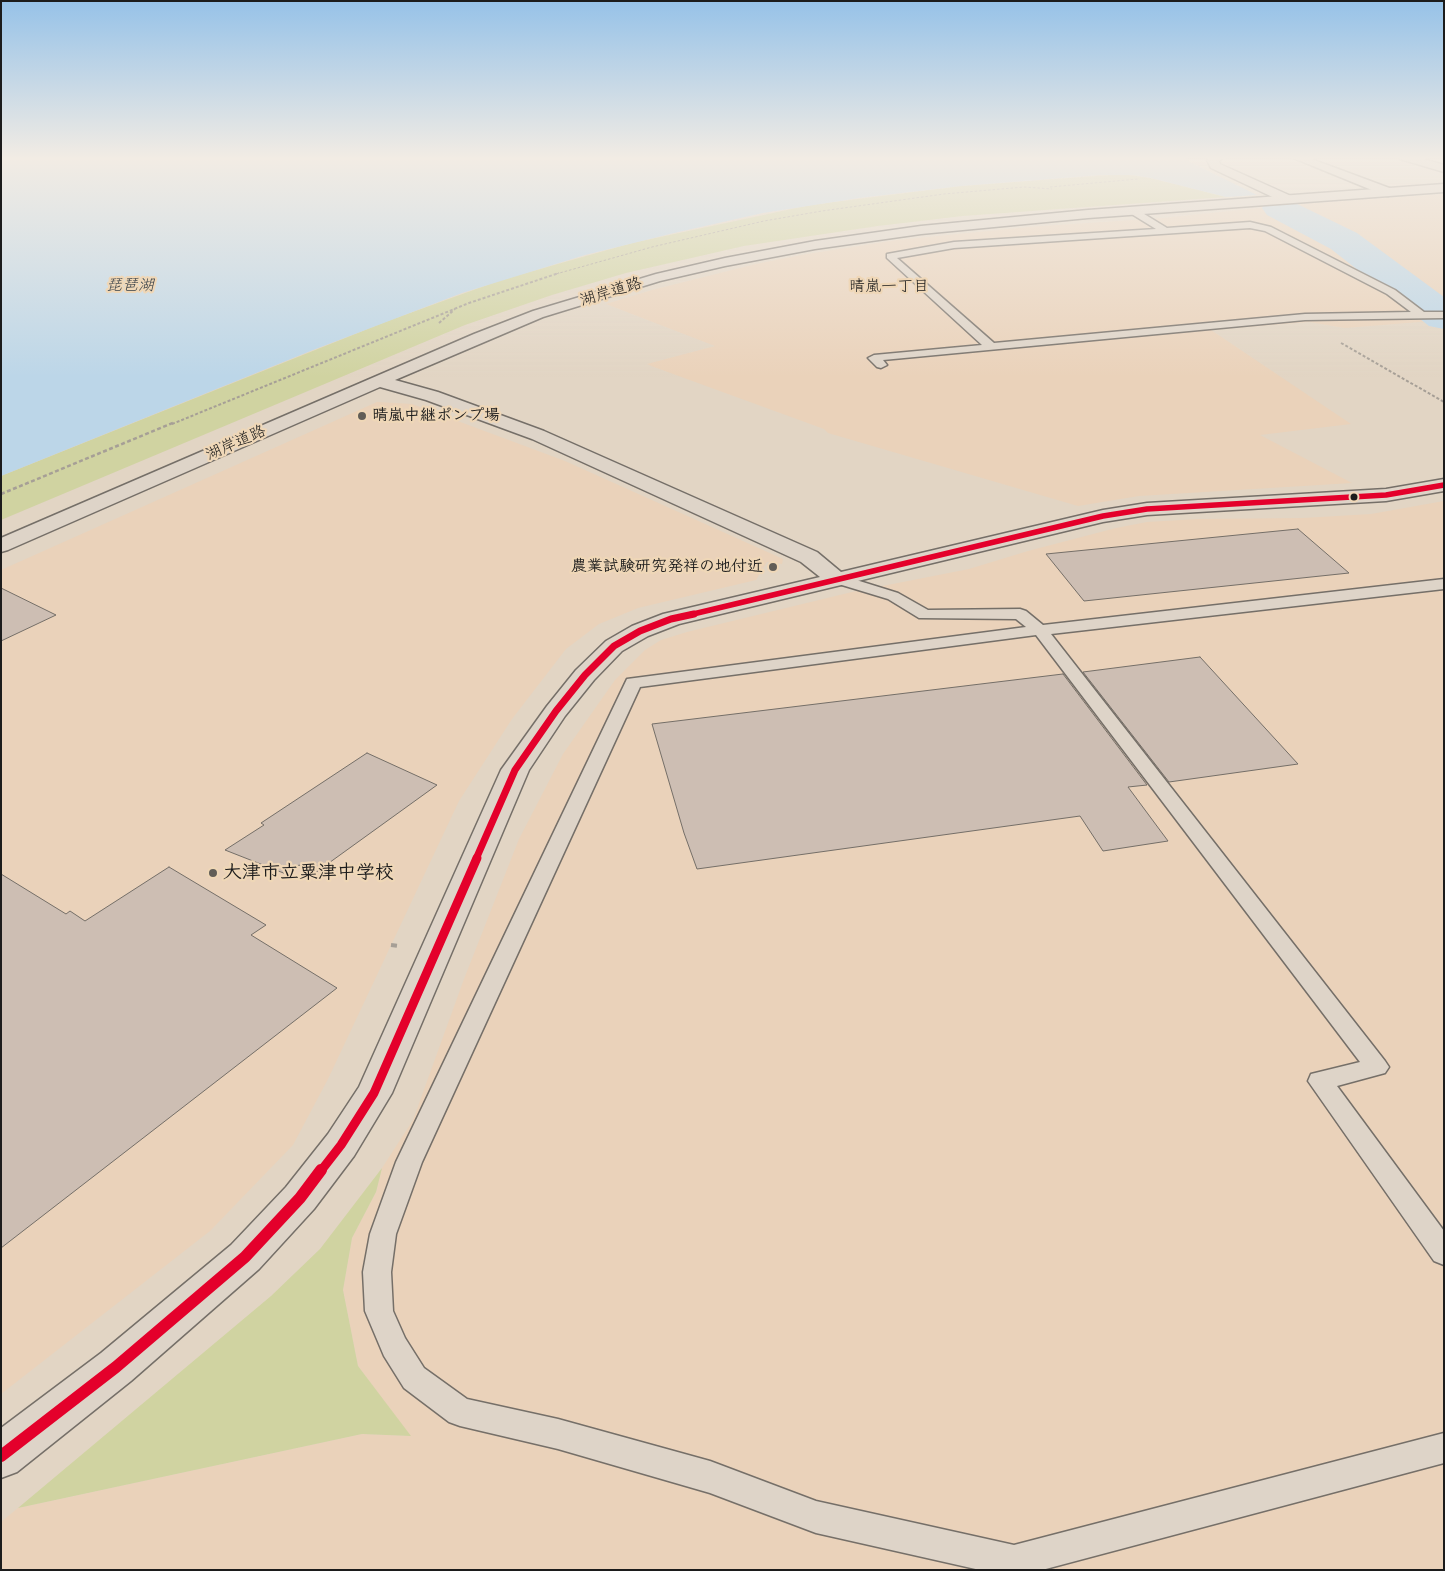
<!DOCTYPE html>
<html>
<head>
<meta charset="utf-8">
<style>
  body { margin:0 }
  #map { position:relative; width:1445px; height:1571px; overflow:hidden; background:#e2d5c4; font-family:"Patrick Hand",sans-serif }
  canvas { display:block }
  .frame { position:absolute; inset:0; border:2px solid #1c1c1c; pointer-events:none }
</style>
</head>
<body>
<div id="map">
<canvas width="1445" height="1571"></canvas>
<div class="frame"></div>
</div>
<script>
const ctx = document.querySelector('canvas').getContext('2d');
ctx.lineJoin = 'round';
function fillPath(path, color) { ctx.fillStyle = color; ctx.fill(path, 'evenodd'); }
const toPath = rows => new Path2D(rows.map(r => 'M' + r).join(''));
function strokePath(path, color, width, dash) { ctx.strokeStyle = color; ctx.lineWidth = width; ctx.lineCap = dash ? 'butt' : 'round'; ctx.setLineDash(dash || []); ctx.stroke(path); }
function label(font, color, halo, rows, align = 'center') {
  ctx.font = font + ' "Patrick Hand","Klee One",sans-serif'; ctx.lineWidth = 4.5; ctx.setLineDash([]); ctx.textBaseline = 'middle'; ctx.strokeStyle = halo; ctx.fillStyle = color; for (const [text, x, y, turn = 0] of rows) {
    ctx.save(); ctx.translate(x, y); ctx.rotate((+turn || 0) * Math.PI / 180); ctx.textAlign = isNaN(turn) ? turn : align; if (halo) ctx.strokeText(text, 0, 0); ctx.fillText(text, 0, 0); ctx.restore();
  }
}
const built = toPath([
  [1444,194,1444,320,1345,328,1309,322,1211,330,1351,424,1260,435,1352,483,1139,496,1078,506,828,433,824,429,654,367,647,364,715,346,606,304,652,290,756,264,801,255,897,240,1028,227,1163,218,1287,205],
  [377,402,412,404,565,461,783,559,782,564,767,562,756,580,638,608,599,624,566,649,512,719,459,801,328,1079,293,1145,210,1231,1,1394,1,570],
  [1444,501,1444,1570,1,1570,1,1522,18,1508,362,1434,410,1436,358,1366,343,1290,352,1238,376,1192,382,1168,413,1120,464,979,519,839,563,754,615,680,645,650,661,640,687,632,852,592,969,569,1028,551,1116,528,1147,522,1199,519,1303,518,1371,514]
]);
const green = toPath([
  [1122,174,1151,178,1226,197,963,216,878,226,744,246,626,273,552,295,465,325,1,520,1,476,385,322,501,280,632,243,810,205,961,186],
  [382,1168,376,1192,352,1238,343,1290,358,1366,411,1436,362,1434,18,1508,271,1296,320,1249]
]);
const water = toPath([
  [1,157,1185,157,1190,162,1257,195,1226,197,1151,178,1133,175,1100,175,961,186,859,198,763,213,674,233,585,255,462,293,313,350,1,476]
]);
const river = toPath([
  [1279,198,1291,201,1357,233,1444,297,1444,329,1429,326,1331,249,1267,215,1262,208,1267,201,1279,198]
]);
const building = toPath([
  [1298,529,1349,573,1084,601,1046,554,1298,529],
  [1,588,56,615,1,641,1,588],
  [1200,657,1298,764,1169,782,1083,672,1200,657],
  [1063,674,1147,785,1128,787,1168,841,1103,851,1080,816,697,869,684,833,652,724,1063,674],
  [367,753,437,785,315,873,299,865,286,874,225,850,264,825,261,823,367,753],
  [169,867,266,925,251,935,337,988,1,1248,1,874,66,914,70,911,85,921,169,867]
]);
const pathFar3 = toPath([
  [1050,187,1138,179],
  [556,274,652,247,764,221,822,211,944,194,1024,187,1052,189]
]);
const pathFar2 = toPath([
  [439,323,455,309],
  [1341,343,1444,402],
  [172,424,469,303,559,273]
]);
const pathFar1 = toPath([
  [1,494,175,422]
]);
const path = toPath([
  [391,945,399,946]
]);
const lane = toPath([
  [1130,209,1136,209,1167,228,1250,222,1271,227,1395,290,1424,312,1444,312,1444,318,1305,320,883,360,887,365,881,368,877,367,868,358,874,355,982,345,887,258,887,254,954,242,1156,229,1130,213,1130,209],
  [1250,228,1265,231,1387,294,1411,312,1305,314,994,343,897,258,954,248,1250,228],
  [837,574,898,593,928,610,1020,609,1026,611,1043,625,1444,579,1444,589,1051,634,1385,1061,1389,1067,1385,1073,1337,1086,1444,1231,1444,1265,1434,1261,1308,1081,1311,1074,1360,1062,1036,635,640,687,422,1162,396,1234,391,1272,393,1311,405,1338,424,1368,467,1399,558,1419,710,1461,816,1501,1014,1545,1444,1433,1444,1463,1042,1570,980,1570,816,1533,710,1493,558,1449,460,1426,449,1422,404,1388,384,1356,365,1311,363,1272,370,1234,396,1162,627,679,1026,627,1016,619,919,618,888,599,832,582,829,579,832,576,837,574]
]);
const street = toPath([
  [1224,157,1219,161,1220,164,1291,196,1293,199,1287,203,1283,202,1211,168,1207,160,1209,158,1224,157],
  [1291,157,1306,157,1392,189,1394,192,1388,196,1384,195,1291,157],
  [1399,157,1416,157,1444,165,1444,172,1400,159,1399,157]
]);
const secondary = toPath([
  [1444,184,1444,192,1088,218,921,234,815,249,725,266,660,281,543,317,395,380,438,392,544,431,817,552,841,572,1103,510,1147,503,1386,489,1444,479,1444,491,1386,501,1147,515,1103,522,679,624,648,636,622,651,594,680,565,716,529,770,392,1093,354,1156,314,1209,259,1269,131,1381,17,1472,1,1478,1,1428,101,1353,231,1245,286,1187,328,1134,359,1087,501,770,547,706,576,670,606,641,632,626,663,614,820,577,801,562,532,439,426,400,380,387,8,550,1,552,1,538,474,334,533,311,656,274,725,258,815,241,921,226,1088,210,1444,184]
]);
const bus1Far3 = toPath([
  [689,615,1103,516,1147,509,1386,495,1444,485]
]);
const bus1Far2 = toPath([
  [476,859,515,770,556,711,585,675,614,646,640,631,671,619,694,614]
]);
const bus1Far1 = toPath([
  [320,1172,341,1145,374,1093,477,858]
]);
const bus1 = toPath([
  [1,1456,116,1367,245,1257,300,1198,321,1170]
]);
const markers = [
  [362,416,5,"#615d57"],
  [1354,497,4.5,"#1c1c1c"],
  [773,567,5,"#615d57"],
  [213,873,5,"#615d57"]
];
const farWaternames = [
  ["琵琶湖",130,286]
];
const farNeighbourhoodnames = [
  ["晴嵐一丁目",889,287]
];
const farStreetnames = [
  ["湖岸道路",611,292,-17],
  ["湖岸道路",236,443,-24]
];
const farPoinames = [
  ["晴嵐中継ポンプ場",372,416],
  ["農業試験研究発祥の地付近",763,567,"right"]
];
const poiNames = [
  ["大津市立粟津中学校",223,873]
];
fillPath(built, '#ead2ba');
fillPath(green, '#d0d3a1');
fillPath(water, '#bcd6e8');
fillPath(river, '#bcd6e8');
fillPath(building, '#cdbeb3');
strokePath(building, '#756f68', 1);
strokePath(lane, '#756f68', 3);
strokePath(street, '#756f68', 3);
strokePath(secondary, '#756f68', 3);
strokePath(pathFar3, '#a69f96', 1, [2.5, 2]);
strokePath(pathFar2, '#a69f96', 2, [3, 2]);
strokePath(pathFar1, '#a69f96', 2.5, [4, 2.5]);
strokePath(path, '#a69f96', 4, [6, 4.5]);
fillPath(lane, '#ded4c8');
fillPath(street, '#ded4c8');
fillPath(secondary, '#ded4c8');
strokePath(bus1Far3, '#e4002b', 5.5);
strokePath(bus1Far2, '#e4002b', 7);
strokePath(bus1Far1, '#e4002b', 9);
strokePath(bus1, '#e4002b', 12);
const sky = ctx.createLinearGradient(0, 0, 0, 377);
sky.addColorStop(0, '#96c2e8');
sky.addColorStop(0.42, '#f2ece4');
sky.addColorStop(1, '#f2ece400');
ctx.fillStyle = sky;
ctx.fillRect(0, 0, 1445, 377);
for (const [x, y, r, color] of markers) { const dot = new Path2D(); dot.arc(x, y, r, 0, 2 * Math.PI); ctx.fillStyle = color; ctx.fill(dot); strokePath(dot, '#efd7b7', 2); }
label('italic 16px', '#394148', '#efd7b7', farWaternames);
label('16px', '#1c1c1c', '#efd7b7', farNeighbourhoodnames);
label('16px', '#1c1c1c', '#efd7b7', farStreetnames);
label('bold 16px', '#1c1c1c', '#efd7b7', farPoinames, 'left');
label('bold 19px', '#1c1c1c', '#efd7b7', poiNames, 'left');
</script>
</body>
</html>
